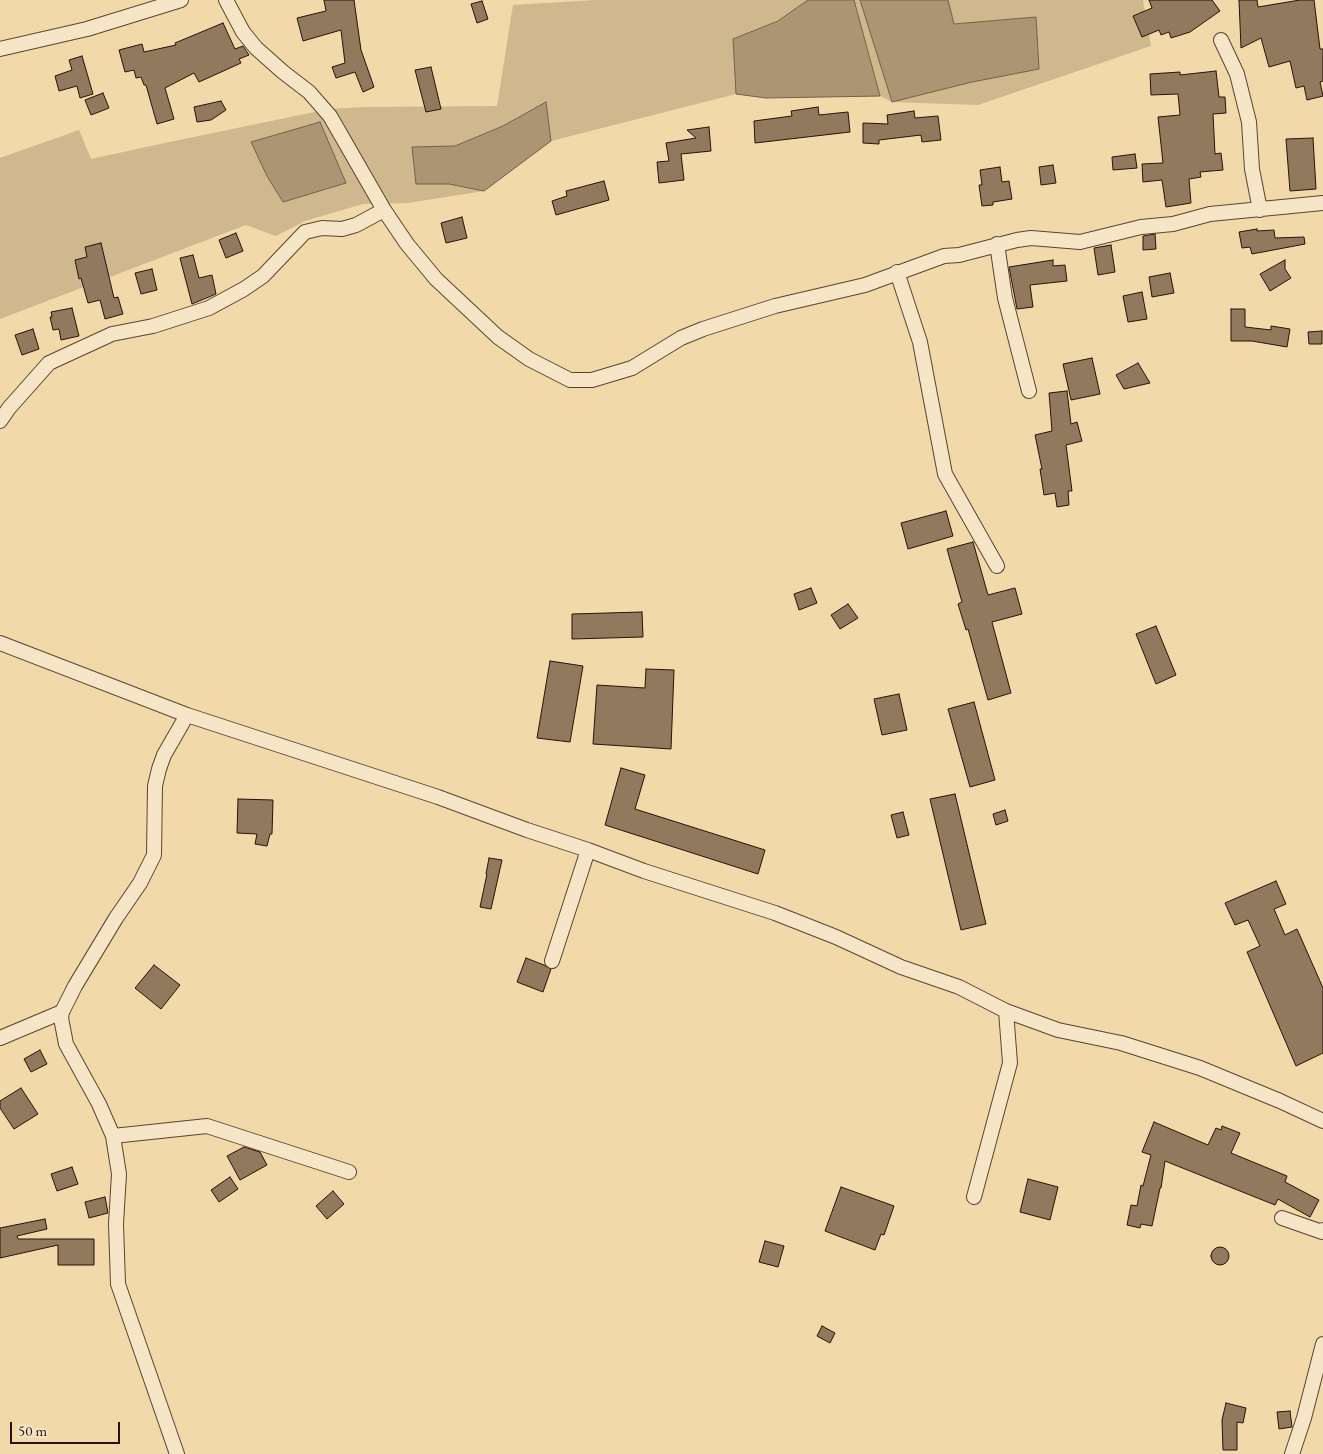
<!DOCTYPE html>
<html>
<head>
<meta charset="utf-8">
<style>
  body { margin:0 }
  #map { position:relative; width:1323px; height:1454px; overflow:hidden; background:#f1d9a9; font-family:"EB Garamond",serif }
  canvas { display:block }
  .scale { position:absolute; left:10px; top:1422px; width:110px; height:22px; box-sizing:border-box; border:2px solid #271208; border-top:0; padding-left:6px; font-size:15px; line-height:18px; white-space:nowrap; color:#271208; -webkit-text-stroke:4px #f6e6c7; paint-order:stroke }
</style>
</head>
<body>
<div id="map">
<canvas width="1323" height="1454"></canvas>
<div class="scale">50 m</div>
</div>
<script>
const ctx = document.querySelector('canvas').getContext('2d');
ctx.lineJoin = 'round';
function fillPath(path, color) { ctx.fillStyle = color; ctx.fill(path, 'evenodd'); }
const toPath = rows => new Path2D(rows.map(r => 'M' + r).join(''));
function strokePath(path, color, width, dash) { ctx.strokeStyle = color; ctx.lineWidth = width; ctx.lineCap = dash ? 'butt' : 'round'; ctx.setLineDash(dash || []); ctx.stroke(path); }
const green = toPath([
  [595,0,1143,0,1151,46,978,105,892,102,880,96,766,98,736,94,551,141,484,191,408,203,363,204,305,221,276,236,246,225,0,319,0,158,79,130,91,159,160,144,329,109,364,107,497,106,513,5]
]);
const water = toPath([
  [808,0,854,0,880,96,766,98,736,94,733,39,778,21,808,0],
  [860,0,948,0,954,24,1036,17,1039,69,972,82,892,102,860,0],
  [546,102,551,141,484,191,449,184,416,184,412,147,455,146,503,126,546,102],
  [320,122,346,183,283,202,267,176,251,142,320,122]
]);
const building = toPath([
  [324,0,354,0,361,50,374,87,363,92,355,72,336,78,332,67,345,63,341,30,303,41,297,18,326,11,324,0],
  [1149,0,1212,0,1220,11,1190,32,1171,38,1169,32,1161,35,1159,30,1142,37,1133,16,1152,8,1149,0],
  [1239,0,1257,0,1258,7,1300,0,1314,0,1320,49,1323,49,1323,81,1320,82,1323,96,1307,100,1304,86,1296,88,1290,61,1269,67,1261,38,1241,48,1239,0],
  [482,1,488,19,477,23,471,4,482,1],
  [223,23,235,49,243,46,249,55,239,59,241,63,199,82,194,73,165,88,174,119,157,124,146,85,144,85,141,77,136,78,134,70,125,72,119,50,142,44,144,52,176,45,175,43,223,23],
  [82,56,93,94,80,98,77,86,59,91,55,76,72,70,69,60,82,56],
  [431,67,441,109,426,112,415,70,431,67],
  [1216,71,1219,97,1225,97,1226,113,1213,114,1215,154,1221,153,1223,170,1200,172,1201,177,1189,179,1191,203,1166,207,1162,180,1143,182,1142,164,1163,163,1158,117,1180,115,1178,94,1151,95,1150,74,1180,72,1180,75,1216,71],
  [103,93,109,108,91,115,85,100,103,93],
  [221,101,226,110,211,120,197,122,194,107,221,101],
  [818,107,819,115,848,112,850,132,755,143,754,121,792,116,791,111,818,107],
  [914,111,915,118,938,116,941,140,922,142,921,135,879,140,879,144,863,143,863,123,888,124,887,115,914,111],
  [709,127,711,151,681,154,684,180,659,183,657,162,669,161,666,143,696,138,687,130,709,127],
  [1313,138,1316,189,1290,191,1286,139,1313,138],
  [1135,154,1137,168,1113,170,1112,157,1135,154],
  [1053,165,1056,183,1041,185,1039,167,1053,165],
  [1000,167,1002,182,1009,181,1012,199,993,202,993,205,982,206,979,185,982,185,980,170,1000,167],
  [604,181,609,200,556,215,552,201,567,196,566,191,604,181],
  [462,217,467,238,446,243,441,223,462,217],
  [1257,229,1257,231,1274,230,1275,238,1304,237,1305,244,1252,254,1250,247,1242,248,1239,232,1257,229],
  [236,233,243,251,226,258,219,240,236,233],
  [1155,234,1156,249,1143,250,1143,236,1155,234],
  [101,243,114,298,118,297,123,314,105,319,100,300,88,303,81,278,79,279,75,260,87,257,85,247,101,243],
  [1111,245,1115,272,1098,275,1094,248,1111,245],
  [193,255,199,278,212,275,216,294,192,304,180,258,193,255],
  [1053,260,1053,266,1065,265,1067,281,1030,285,1033,307,1017,309,1009,267,1053,260],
  [1285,260,1285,269,1291,278,1270,291,1260,274,1285,260],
  [152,269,157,290,141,294,135,273,152,269],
  [1170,273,1174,293,1152,297,1149,277,1170,273],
  [1142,292,1147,319,1128,322,1123,296,1142,292],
  [72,308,79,336,61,340,59,329,53,330,50,317,52,317,51,312,72,308],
  [1231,309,1245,309,1245,327,1271,330,1271,326,1290,329,1287,347,1252,341,1231,341,1231,309],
  [33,329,39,349,22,355,15,335,33,329],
  [1322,331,1322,344,1309,344,1308,332,1322,331],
  [1092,358,1100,394,1071,400,1063,364,1092,358],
  [1138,363,1150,383,1124,389,1116,375,1138,363],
  [1067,391,1071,424,1077,422,1082,441,1066,445,1072,491,1068,491,1069,505,1057,507,1055,493,1044,495,1040,469,1042,469,1035,435,1052,431,1049,393,1067,391],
  [946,511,953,536,908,549,901,523,946,511],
  [973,542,988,595,1015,588,1022,614,992,622,1011,693,988,700,968,629,966,630,958,604,962,602,947,549,973,542],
  [811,588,817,603,799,610,794,594,811,588],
  [848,604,858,618,840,629,831,615,848,604],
  [642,612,643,637,572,639,572,614,642,612],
  [1156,626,1176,675,1156,684,1136,634,1156,626],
  [550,661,583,666,570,742,537,738,550,661],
  [646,669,674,670,671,749,593,744,597,685,645,688,646,669],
  [899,694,907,730,882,735,874,699,899,694],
  [974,702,995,780,970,787,948,709,974,702],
  [621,768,645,775,635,809,765,850,758,874,605,825,621,768],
  [955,794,986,924,961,930,930,799,955,794],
  [238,799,273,800,272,834,270,834,267,846,255,844,257,834,237,833,238,799],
  [1005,810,1008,821,996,825,993,814,1005,810],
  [903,812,909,835,897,838,891,815,903,812],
  [489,858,502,860,491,909,480,907,487,874,486,874,489,858],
  [1276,881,1286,904,1274,909,1285,935,1297,929,1323,988,1323,1053,1296,1066,1247,952,1260,946,1248,920,1235,925,1225,903,1276,881],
  [526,958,544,965,551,969,543,992,517,982,526,958],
  [154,965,180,985,161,1009,135,988,154,965],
  [40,1050,47,1064,31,1072,24,1059,40,1050],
  [21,1088,38,1114,14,1129,0,1108,0,1101,21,1088],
  [1154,1122,1208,1145,1216,1128,1221,1130,1222,1126,1240,1133,1231,1153,1287,1176,1285,1182,1319,1200,1310,1217,1278,1199,1275,1205,1165,1161,1161,1188,1160,1188,1152,1226,1141,1224,1140,1228,1127,1225,1131,1205,1137,1206,1141,1185,1143,1186,1151,1155,1142,1152,1154,1122],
  [244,1147,260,1152,267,1165,240,1180,227,1156,244,1147],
  [72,1167,78,1184,57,1191,51,1174,72,1167],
  [230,1177,238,1189,219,1202,211,1190,230,1177],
  [1028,1179,1058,1187,1050,1220,1020,1212,1028,1179],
  [841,1187,894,1206,884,1235,881,1234,875,1250,825,1231,841,1187],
  [333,1191,344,1204,327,1219,316,1206,333,1191],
  [105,1197,108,1213,89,1218,85,1202,105,1197],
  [45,1219,47,1229,17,1236,18,1239,94,1239,94,1265,58,1265,58,1245,0,1258,0,1228,45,1219],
  [765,1241,784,1246,778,1267,759,1262,765,1241],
  '1211 1256a9 9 0 1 1 18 0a9 9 0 1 1-18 0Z',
  [822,1326,835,1333,830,1343,817,1336,822,1326],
  [1226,1403,1246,1408,1243,1423,1237,1422,1237,1450,1223,1450,1222,1420,1226,1403],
  [1290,1411,1292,1427,1279,1429,1277,1412,1290,1411]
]);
const street = toPath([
  [226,0,243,32,256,48,283,72,309,92,330,116,384,210,407,244,436,279,498,337,529,359,570,380,592,380,632,368,681,338,703,329,775,306,865,285,944,256,959,255,1017,240,1031,238,1080,242,1141,227,1173,224,1210,214,1323,203],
  [1221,40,1237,74,1249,122,1252,169,1260,210],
  [0,49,87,29,181,0],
  [997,244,1005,298,1029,391],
  [897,272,920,342,945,474,997,566],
  [0,421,9,408,49,363,112,334,153,326,209,308,244,289,263,276,305,232,322,228,342,229,356,225,384,210],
  [0,643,187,715,438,797,527,830,588,850,644,871,775,913,836,937,901,967,959,987,1006,1011,1058,1030,1121,1043,1200,1068,1280,1101,1323,1121],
  [552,961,588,850],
  [0,1038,62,1012],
  [113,1136,207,1126,349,1172],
  [974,1197,1010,1063,1006,1011],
  [1282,1218,1322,1232,1323,1230],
  [177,1454,118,1284,116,1224,119,1174,113,1136,99,1104,66,1044,61,1018,62,1012,75,986,116,918,140,883,154,855,155,786,159,769,164,755,187,715],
  [1292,1454,1304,1418,1323,1344]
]);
fillPath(green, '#cfb78e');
fillPath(water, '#ac9572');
strokePath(water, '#776148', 1);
fillPath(building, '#90795c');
strokePath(building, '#271208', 1);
strokePath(street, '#5a4430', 16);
strokePath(street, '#f6e6c7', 14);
</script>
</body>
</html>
